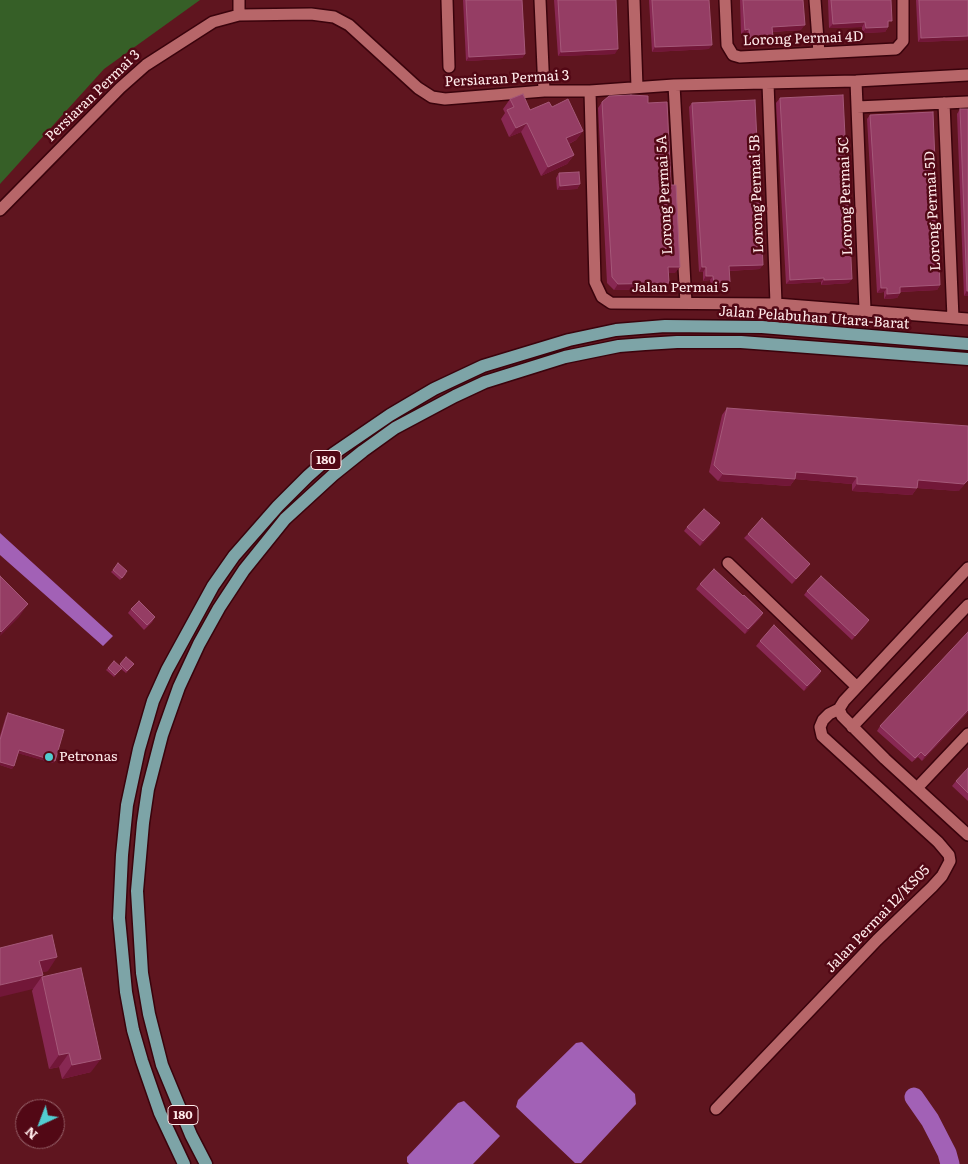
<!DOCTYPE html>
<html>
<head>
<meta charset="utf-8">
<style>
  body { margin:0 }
  #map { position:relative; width:968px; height:1164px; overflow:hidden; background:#5f151f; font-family:Literata,serif }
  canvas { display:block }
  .north { position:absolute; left:15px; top:1099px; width:50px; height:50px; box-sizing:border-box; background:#520815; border:1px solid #97636b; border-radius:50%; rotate:223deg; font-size:14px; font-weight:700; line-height:20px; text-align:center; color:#ffebeb }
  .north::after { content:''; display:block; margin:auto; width:18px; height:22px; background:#52ccd0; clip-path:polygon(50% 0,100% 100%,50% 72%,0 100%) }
</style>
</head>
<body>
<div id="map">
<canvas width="968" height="1164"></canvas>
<div class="north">N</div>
</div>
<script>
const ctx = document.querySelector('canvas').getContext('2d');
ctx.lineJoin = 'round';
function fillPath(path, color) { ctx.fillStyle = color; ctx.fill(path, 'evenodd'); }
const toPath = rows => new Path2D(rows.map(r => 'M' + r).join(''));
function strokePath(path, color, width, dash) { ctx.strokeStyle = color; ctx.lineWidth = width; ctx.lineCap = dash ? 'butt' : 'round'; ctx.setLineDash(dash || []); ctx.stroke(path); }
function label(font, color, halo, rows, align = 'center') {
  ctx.font = font + ' Literata,serif'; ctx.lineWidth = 5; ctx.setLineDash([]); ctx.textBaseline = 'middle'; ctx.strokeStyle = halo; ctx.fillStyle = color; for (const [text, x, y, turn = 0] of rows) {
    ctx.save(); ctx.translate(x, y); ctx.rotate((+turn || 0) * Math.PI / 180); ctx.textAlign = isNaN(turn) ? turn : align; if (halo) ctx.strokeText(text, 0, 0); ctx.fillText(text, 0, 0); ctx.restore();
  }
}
const green = toPath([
  [0,0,200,0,104,69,0,184]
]);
const water = toPath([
  [0,533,113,636,103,646,0,555],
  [582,1042,635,1094,636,1104,581,1163,575,1163,516,1107,518,1100,576,1043],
  [464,1101,500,1136,473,1164,409,1164,407,1162,407,1157,458,1103]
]);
const river = toPath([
  [914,1097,930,1120,947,1153,950,1164]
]);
const minor = toPath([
  [239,0,239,15],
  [447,0,449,67],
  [540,0,544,91],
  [634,0,637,87],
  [725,0,727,45,733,55,740,57,896,49,903,41,903,0],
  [815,0,819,53],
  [856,81,865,310],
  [768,83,776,304],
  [674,85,686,303],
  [590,91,595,282,602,297,611,303,776,304,968,319],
  [944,103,953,318],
  [857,107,968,102],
  [0,210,120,88,146,65,213,22,239,15,311,14,334,17,349,25,418,88,432,97,445,99,544,91,590,91,674,85,856,81,968,75],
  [728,563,857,687],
  [968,568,844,701,839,709,842,716,885,759,968,835],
  [852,727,968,605],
  [917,788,968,734],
  [716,1109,877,940,932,887,942,876,950,861,949,855,938,842,822,736,820,727,823,720,829,714,839,709]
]);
const major = toPath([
  [184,1164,160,1113,142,1061,133,1030,126,992,119,918,122,855,127,805,139,749,153,701,167,670,213,586,234,556,278,506,308,476,333,454,390,415,434,389,483,366,569,340,616,330,665,326,762,327,968,344],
  [206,1164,191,1135,162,1065,149,1014,142,973,137,891,143,823,148,789,162,735,179,687,199,644,219,608,244,570,285,519,333,475,363,451,395,428,455,396,485,382,565,357,619,346,645,344,677,342,741,342,968,359]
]);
const wall = toPath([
  [463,0,522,0,525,54,522,58,466,61],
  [554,0,616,0,615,54,558,56],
  [649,0,709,0,709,49,652,52],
  [740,0,803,0,801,30,772,32,773,37,769,41,746,43,746,34,741,34],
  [828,0,891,0,888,27,885,32,862,33,862,27,829,28],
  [916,0,968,0,968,40,918,42],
  [780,98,849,283,821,285,821,282,786,284,776,103],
  [510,99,530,110,552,107,583,131,576,140,569,144,574,155,567,164,541,176,521,132,509,137,501,119,505,113,503,109],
  [602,102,648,103,671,185,675,273,669,273,669,283,665,289,614,290,607,283,598,108],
  [692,103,760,269,729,271,727,287,711,288,710,280,703,281,703,272,699,272,689,107],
  [960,109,968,296,964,296,957,114],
  [870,115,940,285,937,290,900,292,900,293,897,298,884,299,884,292,877,293,867,119],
  [559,173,580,184,577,189,557,190,556,178],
  [727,408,959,491,917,488,912,495,852,491,852,484,795,479,790,486,718,481,709,472,722,415],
  [720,523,717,528,700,546,684,531,687,527],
  [748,534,806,569,792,584,744,538],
  [113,570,126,574,120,580,111,572],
  [700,584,743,596,763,613,760,618,745,634,696,589],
  [807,591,869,620,852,640,804,595],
  [131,609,155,617,152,622,144,630,128,613],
  [968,632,968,712,922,761,918,757,912,762,877,731,880,726],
  [760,641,821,671,818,676,804,691,756,646],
  [126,657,134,664,126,673,121,669,114,677,106,670,108,668,119,666],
  [8,713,53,763,18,753,12,769,0,765,0,736,6,716],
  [968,768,968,801,952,786,956,781],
  [0,948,48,971,42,972,43,975,42,977,91,1072,62,1079,59,1067,49,1069,32,991,33,989]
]);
const shadedWall = toPath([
  [865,22,862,27,829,28,833,24],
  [805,25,801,30,769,32,772,27],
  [888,27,885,32,862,33,866,28],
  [749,29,746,34,741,34,745,30],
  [968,36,968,40,918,42,921,38],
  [773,37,769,41,746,43,750,38],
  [712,45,709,49,652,52,655,47],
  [618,49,615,54,558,56,561,52],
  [525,54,522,58,466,61,469,57],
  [527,123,521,132,509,137,516,128],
  [583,131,576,140,560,148,566,138],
  [574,155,567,164,541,176,548,167],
  [580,184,577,189,557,190,560,186],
  [763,265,760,269,726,271,729,266],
  [668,267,680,267,675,273,664,273],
  [702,267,706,267,703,272,699,272],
  [706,276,713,276,710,280,703,281],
  [824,278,821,282,786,284,790,280],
  [852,279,849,283,821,285,824,280],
  [730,282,727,287,711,288,714,283],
  [669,283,665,289,614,290,618,284],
  [940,285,937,290,896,292,900,287],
  [881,288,887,288,884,292,877,293],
  [967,291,968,291,968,296,964,296],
  [900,293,897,298,884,299,887,294],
  [796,472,857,477,852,484,795,479,790,486,718,481,723,474],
  [918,480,968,480,968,481,959,491,917,488,912,495,852,491,857,484],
  [720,523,717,528,700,546,703,541],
  [810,564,806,569,792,584,796,579],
  [28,604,19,617,0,636,1,632],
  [763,613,760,618,745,634,748,629],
  [869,620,866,625,852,640,855,636],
  [821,671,818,676,804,691,807,686],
  [968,710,968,712,922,761,925,756],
  [19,750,55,761,53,763,17,753],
  [0,762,14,766,12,769,0,765],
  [57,957,48,971,30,975,39,961],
  [43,975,33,989,0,997,0,985],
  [69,1053,59,1067,49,1069,59,1055],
  [101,1059,91,1072,62,1079,72,1065]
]);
const building = toPath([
  [466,0,522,0,525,54,469,57,466,0],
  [558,0,616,0,618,49,561,52,558,0],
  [652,0,709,0,712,45,655,47,652,0],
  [743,0,803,0,805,25,772,27,773,37,750,38,749,29,745,30,743,0],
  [831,0,891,0,892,21,888,21,888,27,866,28,865,22,833,24,831,0],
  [919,0,968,0,968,36,921,38,919,0],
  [523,94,530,110,549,102,552,107,568,99,583,131,566,138,574,155,548,167,527,123,516,128,507,110,514,107,510,99,523,94],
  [631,95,648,96,648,103,667,102,671,185,676,185,680,267,668,267,669,283,618,284,612,277,602,102,609,96,631,95],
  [843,95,852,279,824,280,824,278,790,280,780,98,843,95],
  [755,100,763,265,729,266,730,282,714,283,713,276,706,276,706,267,702,267,692,103,755,100],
  [960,109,968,109,968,291,967,291,960,109],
  [933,112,940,285,900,287,900,293,887,294,887,288,881,288,870,115,933,112],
  [579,172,580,184,560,186,559,173,579,172],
  [727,408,968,426,968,480,964,484,918,480,917,488,857,484,857,477,796,472,795,479,723,474,714,465,727,408],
  [704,509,720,523,703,541,687,527,704,509],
  [762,518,810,564,796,579,748,534,762,518],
  [118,563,127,571,122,578,113,570,118,563],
  [714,569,743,596,744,595,763,613,748,629,700,584,714,569],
  [0,576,28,604,1,632,0,631,0,576],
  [821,576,869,620,855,636,807,591,821,576],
  [139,601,155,617,147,625,131,609,139,601],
  [774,625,821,671,807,686,760,641,774,625],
  [968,632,968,710,925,756,921,752,915,758,880,726,968,632],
  [126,657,134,664,127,671,120,664,126,657],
  [114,661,122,668,115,675,108,668,114,661],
  [8,713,64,730,55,761,19,750,14,766,0,762,0,740,8,713],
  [968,768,968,793,956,781,968,768],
  [52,935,57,957,39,961,43,975,0,985,0,948,52,935],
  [81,968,101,1059,72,1065,69,1053,59,1055,42,977,81,968]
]);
const markers = [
  [49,757,5,"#52ccd0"]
];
const shields = [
  [326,460,30],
  [183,1115,30]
];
const shieldNames = [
  ["180",326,460],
  ["180",183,1115]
];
const streetNames = [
  ["Lorong Permai 4D",803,39,-2],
  ["Persiaran Permai 3",507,79,-3],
  ["Persiaran Permai 3",93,96,-44],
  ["Lorong Permai 5B",757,194,-92],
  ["Lorong Permai 5A",665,195,-93],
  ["Lorong Permai 5C",846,196,-92],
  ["Lorong Permai 5D",933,211,-93],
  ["Jalan Permai 5",680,288],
  ["Jalan Pelabuhan Utara-Barat",814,318,4],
  ["Jalan Permai 12/KS05",878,919,-46]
];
const poiNames = [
  ["Petronas",59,757]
];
fillPath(green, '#365f27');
fillPath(water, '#a261b6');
strokePath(river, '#a261b6', 19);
strokePath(minor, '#3a030c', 14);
strokePath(major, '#3a030c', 15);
strokePath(minor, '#b76669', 11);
strokePath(major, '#7da4a7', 12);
fillPath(wall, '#882853');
fillPath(shadedWall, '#721738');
fillPath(building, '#953d64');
strokePath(building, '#a55879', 1);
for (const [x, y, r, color] of markers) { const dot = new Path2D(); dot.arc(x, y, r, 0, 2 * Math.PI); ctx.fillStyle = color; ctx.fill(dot); strokePath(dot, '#520815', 2); }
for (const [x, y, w] of shields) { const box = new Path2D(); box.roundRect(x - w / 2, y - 9.5, w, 19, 4); ctx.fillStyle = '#520815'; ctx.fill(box); strokePath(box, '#ffebeb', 1); }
label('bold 12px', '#ffebeb', null, shieldNames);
label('14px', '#ffebeb', '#520815', streetNames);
label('14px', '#ffebeb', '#520815', poiNames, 'left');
</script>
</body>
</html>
